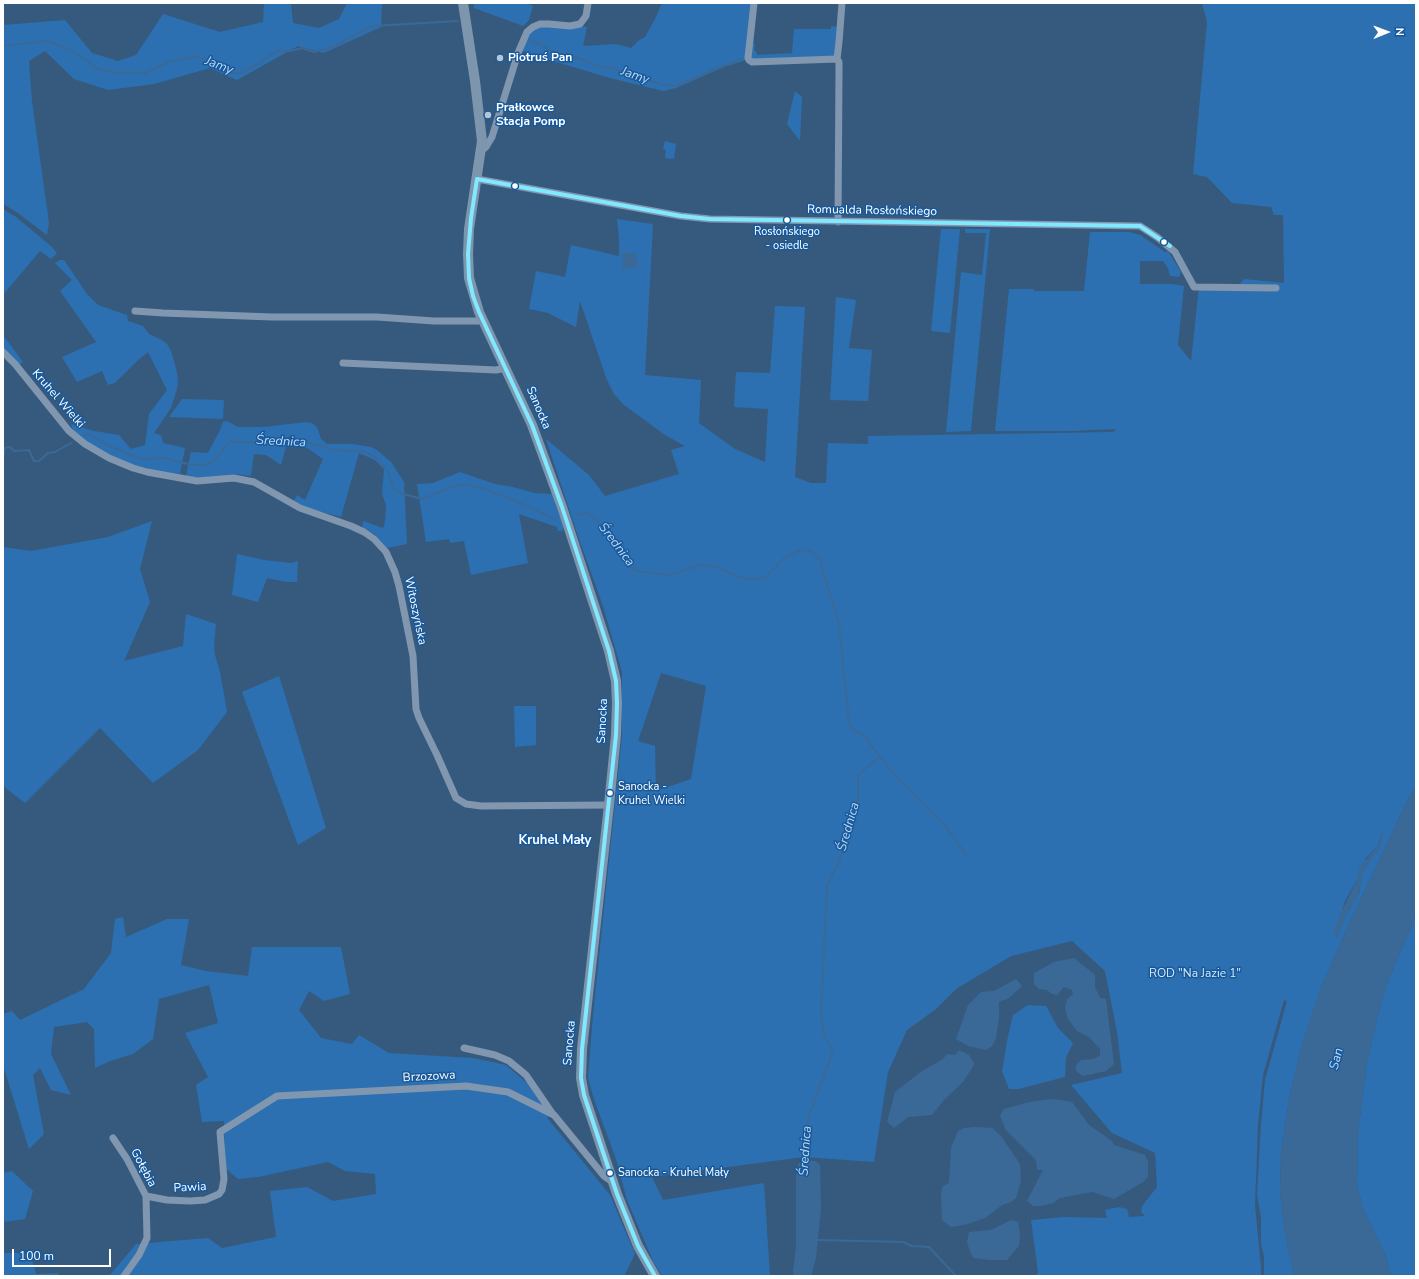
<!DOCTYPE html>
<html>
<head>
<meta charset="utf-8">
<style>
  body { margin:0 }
  #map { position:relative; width:1419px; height:1279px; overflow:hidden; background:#365a7e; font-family:"Nunito Sans",sans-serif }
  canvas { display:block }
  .frame { position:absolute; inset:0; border:4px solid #fff; pointer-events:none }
  .north { position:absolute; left:1367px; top:12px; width:40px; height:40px; -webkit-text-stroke:3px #18599c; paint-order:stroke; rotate:89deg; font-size:11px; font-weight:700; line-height:16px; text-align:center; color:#fff }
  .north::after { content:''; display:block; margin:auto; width:14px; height:18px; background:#fff; clip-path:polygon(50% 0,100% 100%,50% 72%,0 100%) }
  .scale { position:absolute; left:12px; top:1249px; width:99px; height:18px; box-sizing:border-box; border:2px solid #fff; border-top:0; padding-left:5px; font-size:12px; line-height:14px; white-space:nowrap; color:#fff; -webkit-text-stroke:3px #18599c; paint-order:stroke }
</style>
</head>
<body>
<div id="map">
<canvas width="1419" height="1279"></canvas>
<div class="frame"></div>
<div class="north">N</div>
<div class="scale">100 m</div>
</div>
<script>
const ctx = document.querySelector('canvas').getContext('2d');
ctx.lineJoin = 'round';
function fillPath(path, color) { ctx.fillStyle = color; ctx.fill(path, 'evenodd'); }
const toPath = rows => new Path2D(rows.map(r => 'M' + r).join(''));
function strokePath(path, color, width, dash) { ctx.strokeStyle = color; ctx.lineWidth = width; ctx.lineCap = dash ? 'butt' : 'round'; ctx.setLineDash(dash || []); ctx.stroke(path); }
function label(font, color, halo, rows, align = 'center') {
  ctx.font = font + ' "Nunito Sans",sans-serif'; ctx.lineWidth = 3; ctx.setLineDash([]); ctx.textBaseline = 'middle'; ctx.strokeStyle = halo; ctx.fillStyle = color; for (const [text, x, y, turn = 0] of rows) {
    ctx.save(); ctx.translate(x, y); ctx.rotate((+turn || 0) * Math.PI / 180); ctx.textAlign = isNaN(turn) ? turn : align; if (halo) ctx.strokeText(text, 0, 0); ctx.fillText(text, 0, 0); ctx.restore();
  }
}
const green = toPath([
  [264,3,291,3,293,23,319,28,339,19,347,3,382,3,381,27,324,53,298,46,237,80,210,68,154,84,108,90,74,79,45,51,29,61,32,101,49,223,47,235,15,211,3,204,3,25,65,20,92,53,118,61,136,55,163,14,220,32,263,22],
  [474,3,527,3,533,6,529,20,523,26,474,8],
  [662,3,752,3,746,60,724,67,676,88,663,91,610,78,526,53,523,50,527,35,539,27,581,26,587,27,583,46,616,44,631,48,638,41,645,37,656,17],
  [1202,3,1416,3,1416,787,1409,797,1352,917,1322,985,1302,1045,1290,1094,1281,1152,1280,1192,1285,1234,1294,1276,1264,1276,1264,1257,1261,1243,1261,1217,1257,1195,1261,1124,1265,1080,1287,1001,1284,1000,1263,1075,1258,1125,1255,1205,1261,1267,1261,1276,1036,1276,1038,1272,1031,1220,1064,1217,1107,1218,1105,1210,1119,1207,1127,1209,1129,1217,1145,1216,1141,1212,1142,1206,1157,1187,1155,1153,1112,1133,1071,1085,1122,1073,1117,1032,1105,971,1072,941,1011,956,956,989,936,1009,907,1030,888,1072,874,1162,804,1157,652,1177,663,1200,764,1183,770,1276,662,1276,654,1263,627,1200,616,1159,594,1099,588,1078,593,1015,622,736,622,672,603,606,578,536,546,439,589,475,605,496,679,474,671,450,685,446,665,435,624,405,614,394,607,380,580,301,576,327,548,313,529,309,536,271,565,277,571,245,619,256,619,238,617,219,653,224,645,375,701,380,699,423,735,449,765,462,768,409,734,407,736,372,770,373,775,306,805,307,795,477,811,483,826,483,828,443,868,444,868,436,1113,432,1116,429,1071,431,995,431,1009,289,1034,289,1034,291,1084,291,1090,232,1129,232,1140,235,1165,252,1168,251,1181,272,1179,277,1170,276,1168,268,1163,261,1140,261,1140,284,1172,284,1184,286,1178,345,1191,361,1199,287,1240,284,1244,279,1284,283,1283,215,1274,215,1271,207,1232,203,1207,177,1193,174,1207,22],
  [661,673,706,686,691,779,656,791,655,746,638,741],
  [1383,831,1378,851,1376,852,1362,872,1359,894,1347,913,1337,938,1334,936,1345,901,1358,878,1366,858,1377,847],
  [831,26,838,27,834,56,752,59,751,58,752,43,755,44,754,49,758,55,792,53,794,29,831,29],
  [795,91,802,97,800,141,787,124],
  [665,141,676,144,674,159,665,158,666,150,663,149],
  [3,209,16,217,52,247,57,253,51,259,40,251,3,295],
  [941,229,960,229,950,333,931,331],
  [965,229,990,229,983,304,971,431,946,432,961,272,982,275,986,233,965,233],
  [60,260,64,260,87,294,98,305,127,315,128,321,143,326,149,334,162,340,167,344,171,351,177,372,178,382,177,389,171,408,154,433,161,435,163,443,185,448,180,474,136,468,85,442,74,433,71,424,94,431,119,435,131,449,145,445,149,414,167,390,148,352,137,361,115,383,108,385,102,371,77,382,62,357,96,342,60,291,72,280,55,263],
  [836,297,856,300,849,348,872,350,868,401,830,400],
  [3,335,23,362,19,365,3,349],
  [182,399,224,400,223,419,169,417],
  [227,421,238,427,264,427,306,422,312,423,317,427,321,439,327,444,353,444,371,447,377,450,391,462,404,482,407,544,387,548,374,534,362,527,363,521,383,528,385,521,386,505,382,494,384,469,375,460,359,453,341,517,304,507,294,501,297,495,305,500,323,459,307,448,292,445,293,436,289,436,281,465,266,455,254,454,251,476,236,474,200,478,186,476,191,452,208,453,220,430,223,422],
  [460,472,495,484,513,487,534,493,552,494,564,527,562,531,558,531,557,527,519,514,528,563,471,575,464,541,450,543,449,539,426,542,417,484,433,483],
  [152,521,140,569,150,602,124,661,183,646,186,614,216,624,214,646,215,655,220,672,227,712,198,750,153,783,100,728,25,803,3,786,3,547,31,551,108,537],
  [237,554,264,560,291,563,298,561,297,582,287,582,267,578,258,602,232,595],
  [279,676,326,828,298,845,242,692],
  [514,706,536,706,536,745,515,747],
  [1416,916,1416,1276,1391,1276,1386,1256,1370,1223,1362,1206,1357,1183,1358,1132,1367,1063,1378,1015,1386,986],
  [123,917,126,937,167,919,189,919,181,965,206,971,248,976,252,947,341,947,350,994,324,1001,309,991,299,1010,321,1038,352,1044,359,1035,389,1053,473,1058,506,1065,533,1088,548,1109,548,1119,610,1195,635,1254,624,1276,109,1276,136,1244,208,1238,222,1248,276,1237,270,1191,307,1187,333,1201,376,1194,375,1174,345,1171,328,1162,258,1177,238,1179,225,1168,224,1121,202,1122,196,1085,208,1077,185,1033,218,1023,209,985,159,999,153,1039,133,1054,110,1061,95,1068,94,1029,87,1022,54,1027,51,1054,71,1095,51,1090,40,1068,33,1075,44,1134,29,1149,3,1065,3,1014,12,1011,20,1020,84,989,111,953,115,919],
  [1028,1005,1046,1006,1058,1028,1073,1043,1066,1058,1065,1077,1018,1089,1009,1089,1002,1071,1008,1036,1013,1015],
  [12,1171,33,1191,25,1219,3,1222,3,1173],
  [3,1253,30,1253,36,1274,58,1273,58,1276,3,1276]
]);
const water = toPath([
  [622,253,637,253,637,268,623,269],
  [1416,787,1416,916,1386,986,1378,1015,1367,1063,1358,1132,1357,1183,1362,1206,1370,1223,1386,1256,1391,1276,1294,1276,1285,1234,1280,1192,1281,1152,1290,1094,1302,1045,1322,985,1352,917,1409,797],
  [1383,831,1384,832,1380,848,1376,853,1363,872,1359,894,1347,913,1337,938,1334,936,1336,923,1358,878,1359,868,1377,847],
  [1074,958,1095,975,1095,987,1100,998,1106,999,1114,1064,1106,1071,1083,1076,1076,1071,1076,1065,1081,1060,1093,1059,1100,1056,1100,1049,1089,1037,1077,1031,1068,1019,1065,1008,1067,999,1073,994,1072,990,1064,987,1057,995,1052,994,1047,990,1039,989,1034,984,1034,973,1054,962],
  [1016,979,1022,986,1009,998,999,1002,999,1017,996,1038,992,1046,986,1050,968,1046,956,1039,968,1005,981,992,994,991],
  [959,1050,969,1055,974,1063,972,1068,963,1082,944,1100,932,1115,908,1117,894,1128,887,1122,895,1092,922,1071,943,1059,947,1054,955,1055],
  [1053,1099,1072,1102,1089,1125,1112,1141,1114,1145,1145,1155,1148,1162,1148,1177,1143,1182,1114,1199,1092,1192,1060,1198,1053,1203,1041,1206,1033,1206,1027,1201,1043,1170,1037,1170,1036,1160,1006,1130,1000,1116,1004,1109,1029,1102],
  [976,1127,992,1128,1001,1136,1020,1164,1021,1181,1016,1198,1011,1202,1002,1205,985,1218,964,1225,951,1227,942,1220,941,1193,943,1186,949,1183,951,1148,958,1131,964,1128],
  [805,1160,815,1161,820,1164,821,1209,816,1258,811,1276,795,1276,793,1273,796,1246,796,1177,799,1163],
  [1011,1220,1018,1222,1020,1235,1019,1246,1007,1260,990,1260,973,1258,967,1243,969,1232,991,1230]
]);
const stream = toPath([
  [530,40,562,55,574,57,601,67,611,68,660,84,675,86,740,59],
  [3,46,47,41,69,49,99,69,116,73,145,73,169,62,194,57,211,60,221,65,230,73,241,73,262,62,268,56,279,51,290,51,302,48,314,52,335,46,372,26,458,21],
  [84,435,90,434,107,445,141,459,165,458,178,462,189,464,204,465,214,461,229,442,255,442,263,439,303,441,333,450,362,451,376,457,388,472,394,489,400,493,422,499,452,487,466,484,485,489,514,500,556,520],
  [3,458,5,448,10,447,14,451,29,450,34,461,39,461,48,453,55,452,71,443],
  [577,515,587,513,597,520,612,538,631,568,638,571,669,575,700,565,713,566,745,579,759,579,767,576,783,559,799,551,806,550,812,552,819,558,839,624,849,722,853,730,866,736,869,743,893,773,947,828,966,854],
  [805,1163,805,1147,808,1118,833,1051,824,1035,821,1015,827,886,840,859,858,804,858,775,879,757],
  [817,1240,903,1242,912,1246,929,1247,956,1276]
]);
const street = toPath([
  [754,3,748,58,749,60,752,62,837,59],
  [481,151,486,147,492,137,518,53,527,32,533,27,540,24,549,24,570,26,580,24,586,16,588,3],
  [477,179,681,216,710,219,1140,226,1157,237,1175,252,1194,287,1276,288],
  [838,222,839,72,839,62,837,59,839,42,842,3],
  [135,311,163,313,272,317,377,317,434,321,478,321,483,320],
  [3,352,15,364,69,431,85,444,109,458,133,468,147,472,197,481,234,478,254,482,300,508,351,526,364,532,374,539,386,552,395,572,399,586,413,656,416,709,419,718,437,755,456,798,466,804,481,806,609,805],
  [343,363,496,370,506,368],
  [464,1048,495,1055,509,1061,526,1075,552,1113],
  [113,1138,127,1159,146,1196,147,1238,139,1255,124,1276],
  [146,1196,167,1200,190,1201,205,1200,219,1194,222,1190,224,1179,220,1132,277,1096,466,1086,508,1092,554,1115,604,1176,613,1182]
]);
const primary = toPath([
  [463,3,475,81,482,141,469,229,468,254,469,278,479,312,532,425,562,507,609,651,616,681,617,703,616,735,609,805,582,1049,581,1078,584,1095,617,1194,638,1246,655,1276]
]);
const bus1 = toPath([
  [655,1276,638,1246,617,1194,584,1095,581,1078,582,1049,616,735,617,703,616,681,609,651,562,507,532,425,479,312,473,296,469,278,468,254,471,218,477,179,681,216,710,219,1140,226,1170,246]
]);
const markers = [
  [500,58,4,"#b9c5d2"],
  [488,115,4,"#b9c5d2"],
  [515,186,3.5,"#fff"],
  [787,220,3.5,"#fff"],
  [1164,242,3.5,"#fff"],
  [610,793,3.5,"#fff"],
  [610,1173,3.5,"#fff"]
];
const busNames = [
  ["Rosłońskiego",787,232,"center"],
  ["- osiedle",787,246,"center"],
  ["Sanocka -",618,787],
  ["Kruhel Wielki",618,801],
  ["Sanocka - Kruhel Mały",618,1173]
];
const poiNames = [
  ["Piotruś Pan",508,58],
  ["Prałkowce",496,108],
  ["Stacja Pomp",496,122]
];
const streetNames = [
  ["Romualda Rosłońskiego",872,211,1],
  ["Kruhel Wielki",58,399,49],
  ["Sanocka",538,408,67],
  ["Witoszyńska",415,611,78],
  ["Sanocka",603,721,-87],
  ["Sanocka",570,1043,-85],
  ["Brzozowa",429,1077,-3],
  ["Gołębia",143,1168,62],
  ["Pawia",190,1188,-3]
];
const parkNames = [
  ["ROD \"Na Jazie 1\"",1195,974]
];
const waterNames = [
  ["Jamy",219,66,21],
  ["Jamy",635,76,19],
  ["Średnica",281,442,3],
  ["Średnica",616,545,53],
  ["Średnica",849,827,-74],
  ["San",1337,1059,-75],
  ["Średnica",806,1151,-86]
];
const neighbourhoodNames = [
  ["Kruhel Mały",555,841]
];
fillPath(green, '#2c70b1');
fillPath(water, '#3b6997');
strokePath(stream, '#3b6997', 2);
strokePath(street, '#8197af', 7);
strokePath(primary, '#7e96ad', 10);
strokePath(bus1, '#80e8ff', 4);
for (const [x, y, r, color] of markers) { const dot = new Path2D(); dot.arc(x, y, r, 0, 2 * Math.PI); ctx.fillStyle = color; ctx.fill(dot); strokePath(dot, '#18599c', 1.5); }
label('11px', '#fff', '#18599c', busNames, 'left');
label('bold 12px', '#fff', '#18599c', poiNames, 'left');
label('12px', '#fff', '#18599c', streetNames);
label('12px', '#d6eafc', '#18599c', parkNames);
label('italic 13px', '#bbdbf8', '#18599c', waterNames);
label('bold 13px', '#fff', '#18599c', neighbourhoodNames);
</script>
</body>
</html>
